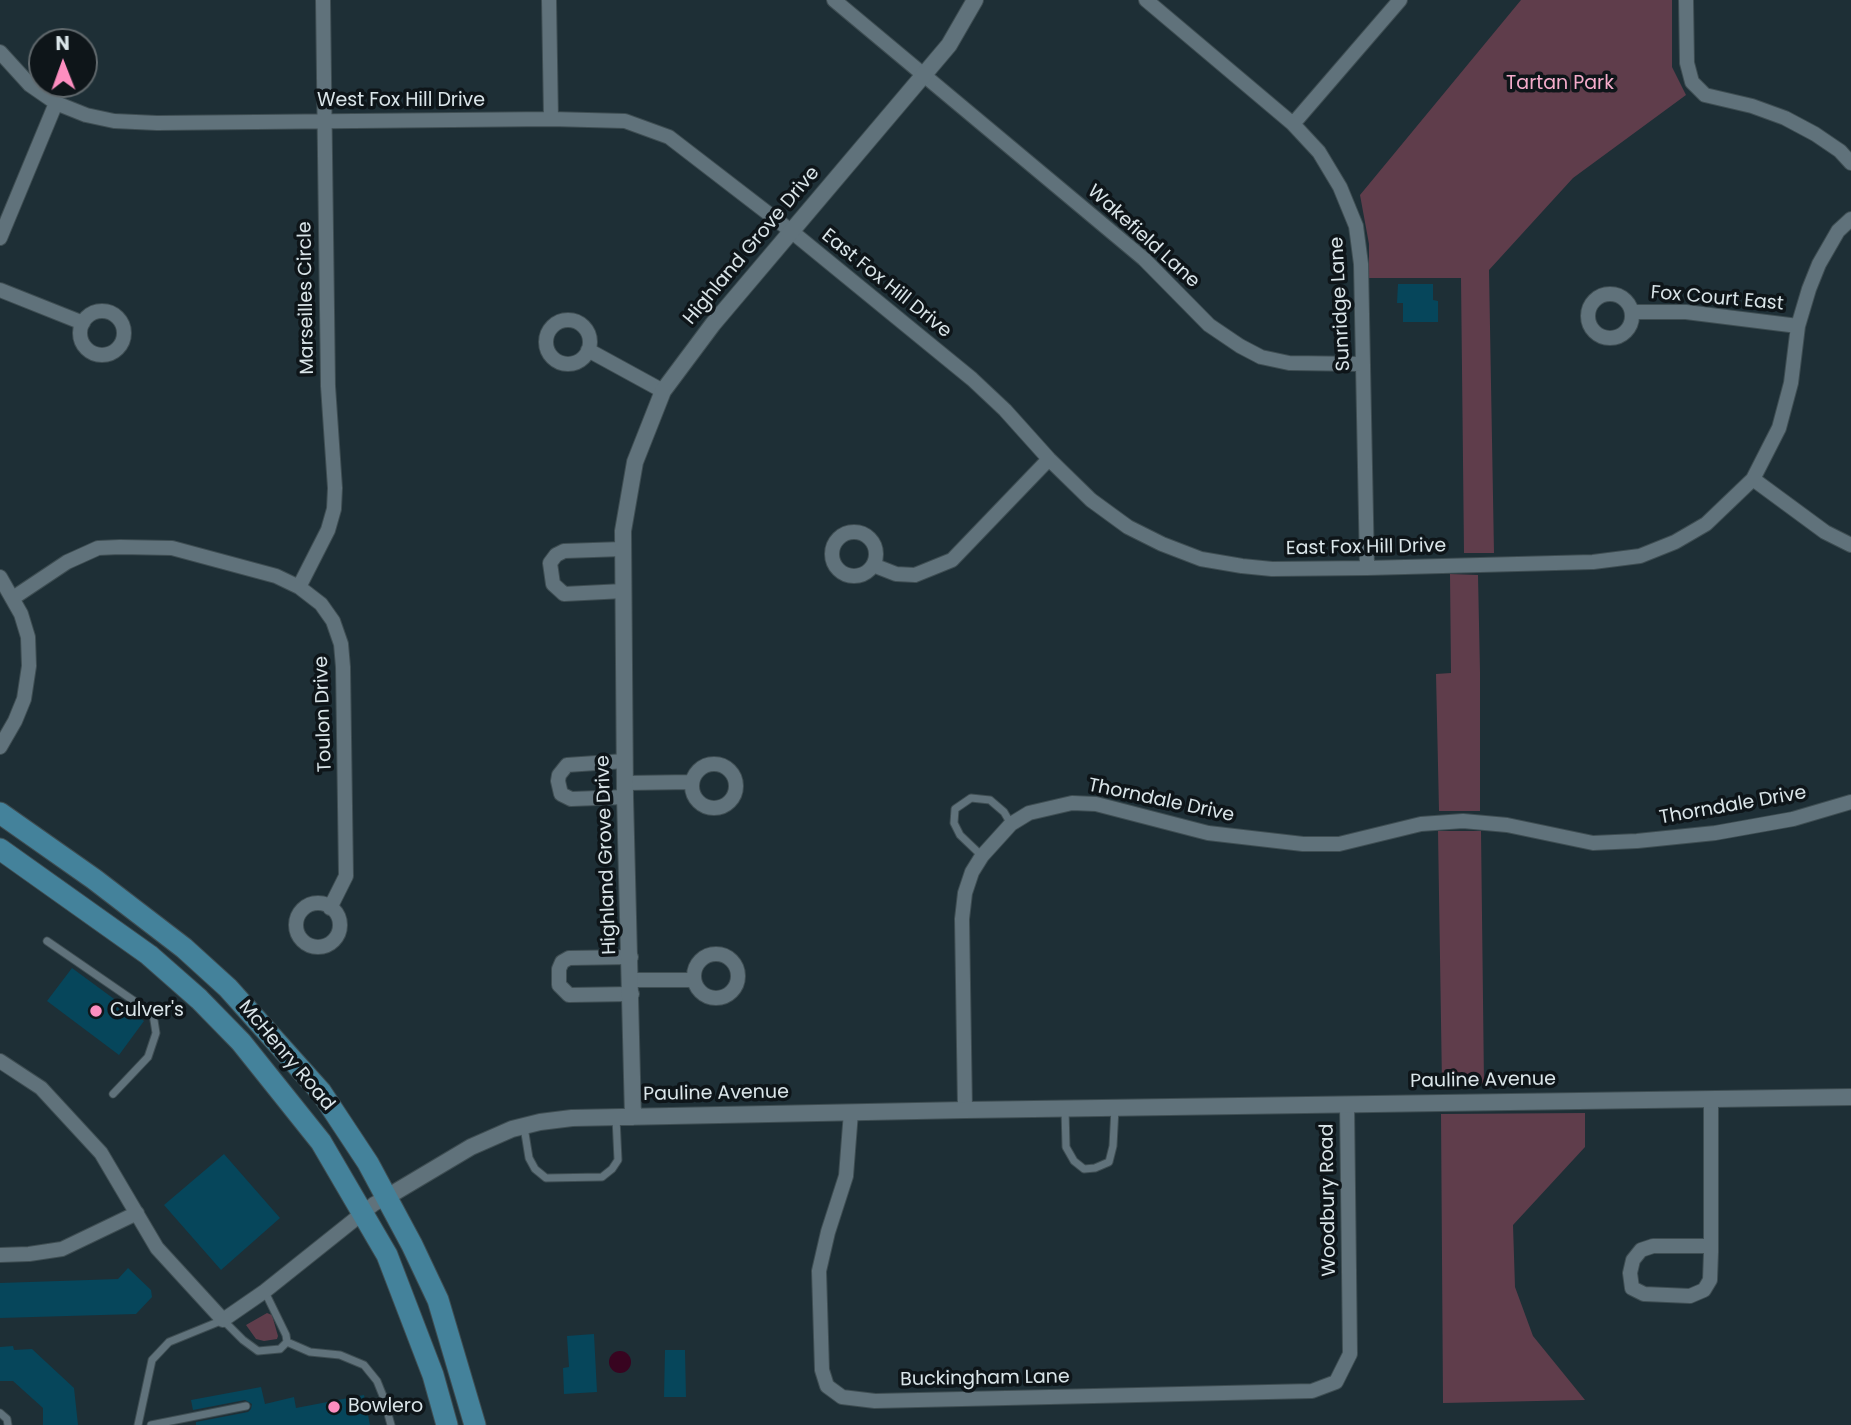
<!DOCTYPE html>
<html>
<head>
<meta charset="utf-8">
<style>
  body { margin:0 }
  #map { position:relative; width:1851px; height:1425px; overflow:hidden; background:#1e2f36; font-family:Poppins,sans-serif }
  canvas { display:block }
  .north { position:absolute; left:28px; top:28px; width:70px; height:70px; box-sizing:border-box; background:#0e1519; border:2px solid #60686c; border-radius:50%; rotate:359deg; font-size:19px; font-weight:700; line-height:28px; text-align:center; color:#dae5e9 }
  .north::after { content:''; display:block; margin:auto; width:24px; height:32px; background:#fd8ec0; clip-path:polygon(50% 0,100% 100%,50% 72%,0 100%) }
</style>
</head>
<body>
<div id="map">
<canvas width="1851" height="1425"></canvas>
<div class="north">N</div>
</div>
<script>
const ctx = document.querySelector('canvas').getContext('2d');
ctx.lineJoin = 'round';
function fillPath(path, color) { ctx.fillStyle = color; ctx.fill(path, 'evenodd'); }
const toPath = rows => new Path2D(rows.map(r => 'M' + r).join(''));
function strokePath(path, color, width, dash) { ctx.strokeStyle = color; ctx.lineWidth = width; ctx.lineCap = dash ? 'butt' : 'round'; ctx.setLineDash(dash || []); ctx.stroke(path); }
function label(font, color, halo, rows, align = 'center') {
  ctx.font = font + ' Poppins,sans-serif'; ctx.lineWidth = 7; ctx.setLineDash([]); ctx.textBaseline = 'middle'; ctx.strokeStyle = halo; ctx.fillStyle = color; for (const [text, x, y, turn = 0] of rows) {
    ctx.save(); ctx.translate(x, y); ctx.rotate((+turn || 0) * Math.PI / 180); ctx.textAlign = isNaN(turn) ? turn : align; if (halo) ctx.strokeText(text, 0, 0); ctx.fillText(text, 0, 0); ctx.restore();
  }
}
const green = toPath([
  [1521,0,1672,0,1672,67,1686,95,1573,178,1489,270,1494,553,1464,553,1461,278,1369,278,1369,244,1360,195],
  [1450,574,1478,575,1480,672,1480,811,1439,811,1436,674,1451,673],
  [1438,831,1481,831,1484,1084,1442,1085],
  [1585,1113,1585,1147,1513,1225,1515,1287,1533,1336,1585,1400,1443,1403,1441,1114],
  [267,1313,272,1315,278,1336,277,1339,264,1341,256,1339,246,1325]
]);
const water = toPath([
  '609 1362a11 11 0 1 1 22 0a11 11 0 1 1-22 0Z'
]);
const building = toPath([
  [1398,284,1433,284,1433,300,1438,301,1438,322,1403,322,1403,303,1397,303],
  [72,968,144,1021,119,1055,47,1001],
  [224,1154,280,1218,221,1270,164,1205],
  [128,1268,151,1290,152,1297,136,1314,0,1318,0,1283,118,1279],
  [594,1334,597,1392,564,1394,563,1368,569,1367,567,1336],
  [13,1346,14,1350,32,1349,74,1388,78,1425,43,1425,43,1408,13,1381,0,1381,0,1347],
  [665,1350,685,1350,686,1397,664,1397],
  [261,1387,265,1404,294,1397,296,1408,364,1395,370,1425,196,1425,196,1422,248,1412,251,1409,252,1404,245,1400,193,1410,191,1400]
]);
const service = toPath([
  [982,856,960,835,954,823,955,809,971,798,990,800,1004,812,1011,824],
  [47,941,153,1014,156,1033,148,1057,113,1094],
  [1065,1109,1066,1147,1074,1161,1084,1169,1095,1168,1109,1162,1113,1146,1115,1108],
  [524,1127,529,1158,535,1169,546,1178,602,1177,612,1169,618,1160,616,1118],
  [287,1342,310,1352,340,1355,364,1365,377,1381,383,1396,391,1425],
  [0,1413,7,1419,8,1425],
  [138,1425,152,1360,169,1342,223,1320,243,1340,258,1351,280,1349,287,1342,286,1335,265,1292],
  [151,1425,246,1406]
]);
const minor = toPath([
  [549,0,551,119],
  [834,0,1144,259,1209,325,1240,346,1261,357,1289,363,1363,364],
  [1146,0,1293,124,1319,152,1340,187,1356,226,1361,264,1367,568],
  [1686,0,1687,63,1692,82,1705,95,1752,106,1785,118,1815,134,1840,151,1851,163],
  [0,52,30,85,56,103,86,115,114,121,157,123,551,119,625,121,669,137,791,231,972,379,1005,410,1049,459,1091,500,1128,527,1162,544,1201,559,1242,566,1272,569,1367,568,1593,562,1640,556,1675,542,1706,524,1753,479,1779,428,1791,383,1798,326,1809,289,1819,264,1838,231,1851,219],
  [1293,124,1400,0],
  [0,238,56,103],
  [0,290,83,323],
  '1588 316a22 22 0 1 1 44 0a22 22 0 1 1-44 0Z',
  '80 333a22 22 0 1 1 44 0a22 22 0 1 1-44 0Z',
  [1632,312,1686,312,1798,326],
  '546 342a22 22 0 1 1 44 0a22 22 0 1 1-44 0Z',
  [588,350,663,391],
  [1753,479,1825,532,1851,545],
  '832 554a22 22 0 1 1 44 0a22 22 0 1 1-44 0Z',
  [623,549,564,551,556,555,550,563,553,584,564,594,624,591],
  [873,565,896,574,915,575,952,560,1049,459],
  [0,577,21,614,28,637,29,666,24,699,15,721,0,747],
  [299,587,328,530,334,509,335,488,328,386,323,0],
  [13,598,67,562,98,548,120,547,172,548,276,576,299,587,321,604,333,621,341,644,343,667,346,876,330,908],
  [625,761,567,765,559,775,558,781,561,794,571,799,625,797],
  '692 786a22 22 0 1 1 44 0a22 22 0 1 1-44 0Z',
  [625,783,692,782],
  '296 925a22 22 0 1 1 44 0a22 22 0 1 1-44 0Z',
  '694 976a22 22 0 1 1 44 0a22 22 0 1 1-44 0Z',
  [631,957,569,958,562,962,559,969,559,985,569,995,632,994],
  [631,980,694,980],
  [0,1061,41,1088,101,1153,157,1248,223,1320,265,1291,374,1204,387,1197],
  [965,1110,962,919,965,893,972,872,982,856,1011,824,1029,813,1072,803,1096,804,1208,833,1303,844,1339,844,1421,824,1463,821,1507,825,1593,843,1637,841,1715,833,1793,819,1851,802],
  [851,1112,846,1176,828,1232,819,1271,822,1370,827,1386,842,1397,875,1401,1312,1391,1336,1382,1350,1354,1347,1104],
  [1711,1246,1653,1246,1641,1250,1633,1260,1630,1273,1632,1288,1644,1294,1690,1296,1704,1290,1710,1280,1711,1252,1711,1100],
  [0,1255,29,1254,62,1249,137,1213]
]);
const tertiary = toPath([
  [633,1117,625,797,623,531,635,462,663,391,713,324,949,45,975,0],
  [387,1197,471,1147,512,1129,540,1122,572,1118,965,1110,1851,1097]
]);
const primary = toPath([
  [0,813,94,879,184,948,228,988,321,1092,368,1163,412,1245,438,1300,475,1425],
  [0,849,149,955,199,999,241,1042,321,1142,387,1255,433,1375,447,1425]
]);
const markers = [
  [96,1011,7,"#fd8ec0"],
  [334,1407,7,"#fd8ec0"]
];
const parkNames = [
  ["Tartan Park",1560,84]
];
const streetNames = [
  ["West Fox Hill Drive",401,101],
  ["Wakefield Lane",1143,237,42],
  ["Highland Grove Drive",752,246,-50],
  ["East Fox Hill Drive",886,284,39],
  ["Marseilles Circle",307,298,-91],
  ["Fox Court East",1717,299,5],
  ["Sunridge Lane",1341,304,-93],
  ["East Fox Hill Drive",1366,548,-1],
  ["Toulon Drive",324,714,-92],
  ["Thorndale Drive",1161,801,12],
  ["Thorndale Drive",1733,806,-10],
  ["Highland Grove Drive",607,855,-92],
  ["McHenry Road",286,1056,50],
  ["Pauline Avenue",1483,1081,-1],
  ["Pauline Avenue",716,1094,-1],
  ["Woodbury Road",1329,1200,-91],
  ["Buckingham Lane",985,1379,-1]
];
const poiNames = [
  ["Culver's",110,1011],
  ["Bowlero",348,1407]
];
fillPath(green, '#5f3d4b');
fillPath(water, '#380420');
fillPath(building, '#06465b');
strokePath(service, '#3e4d52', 9);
strokePath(minor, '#3e4d52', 16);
strokePath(tertiary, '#3e4d52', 18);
strokePath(primary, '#3e4d52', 23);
strokePath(service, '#60727b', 7);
strokePath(minor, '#60727b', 14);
strokePath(tertiary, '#60727b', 16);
strokePath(primary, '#44829b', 21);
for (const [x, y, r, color] of markers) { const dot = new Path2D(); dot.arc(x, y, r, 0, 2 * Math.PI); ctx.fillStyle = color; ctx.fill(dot); strokePath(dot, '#0e1519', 2.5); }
label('19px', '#f5accb', '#0e1519', parkNames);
label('19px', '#dae5e9', '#0e1519', streetNames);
label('19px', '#dae5e9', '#0e1519', poiNames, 'left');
</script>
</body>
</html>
